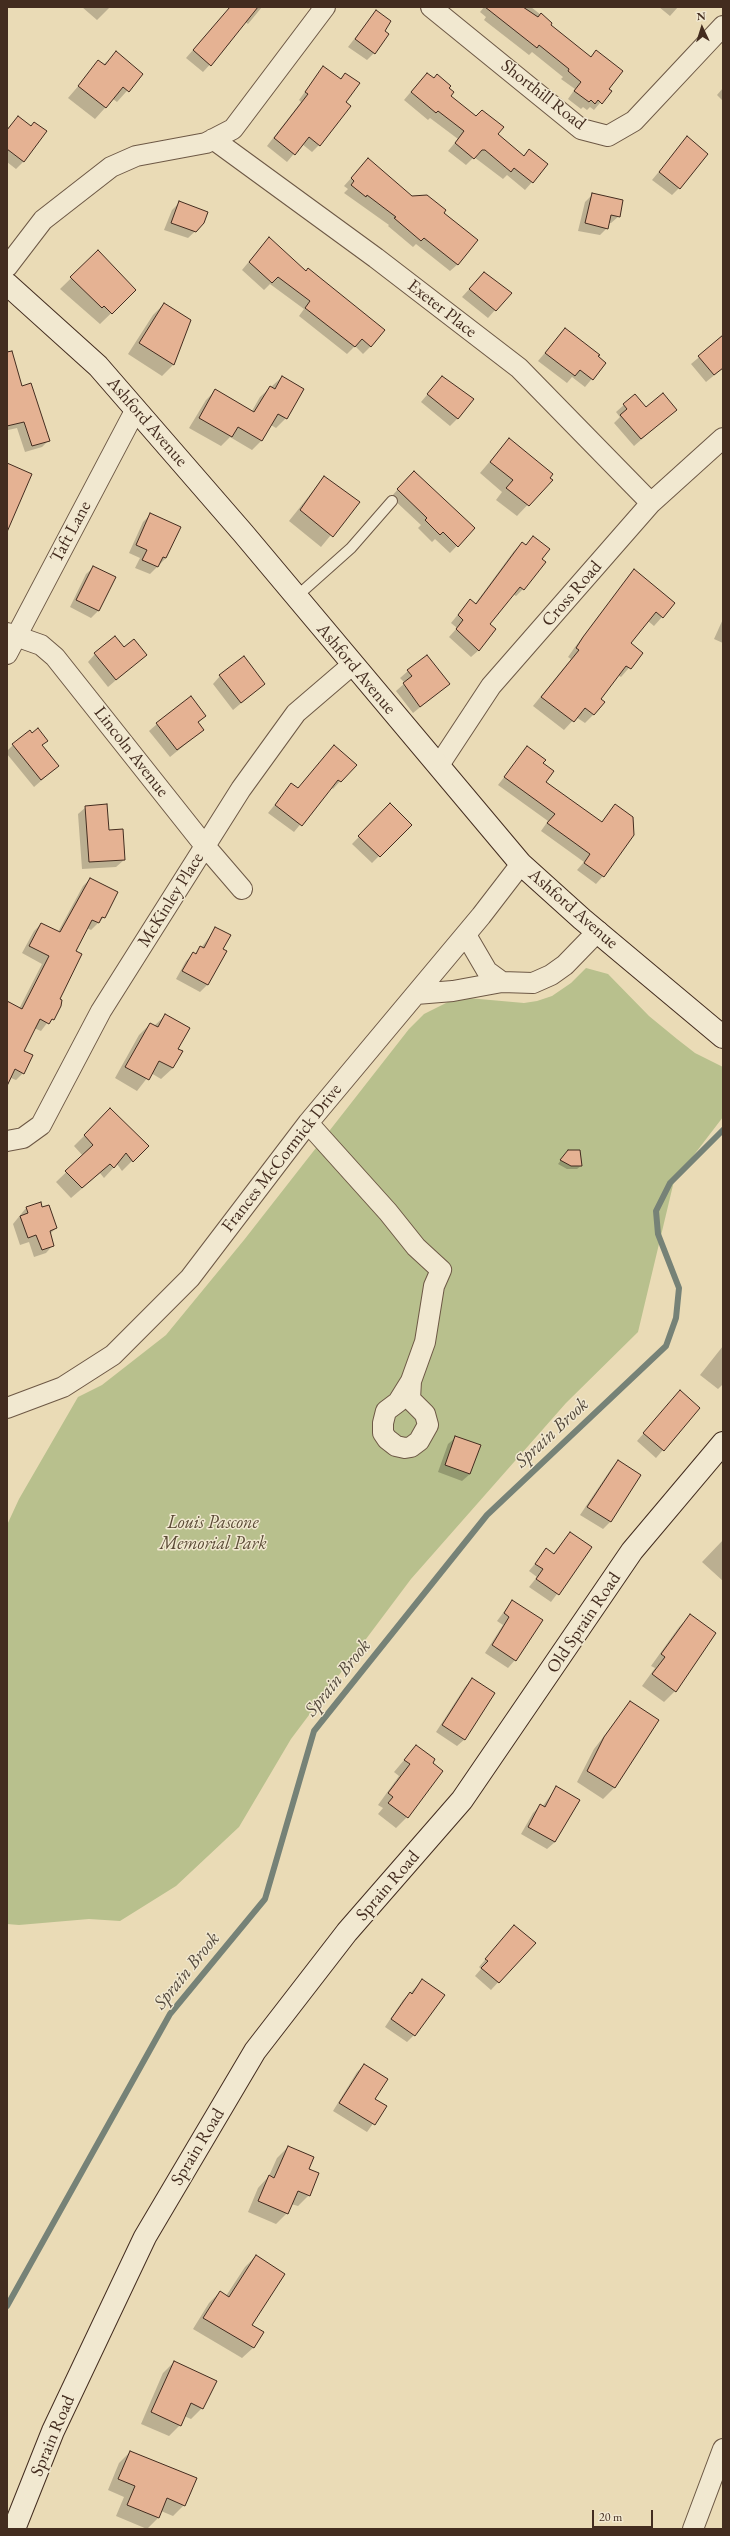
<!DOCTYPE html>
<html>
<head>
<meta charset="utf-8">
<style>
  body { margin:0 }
  #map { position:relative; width:730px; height:2536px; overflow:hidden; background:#eadbb6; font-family:"EB Garamond",serif }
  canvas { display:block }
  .frame { position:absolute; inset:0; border:8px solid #432c1f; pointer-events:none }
  .north { position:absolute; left:682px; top:8px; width:40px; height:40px; -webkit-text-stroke:3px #f1e8d0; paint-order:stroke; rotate:356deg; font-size:11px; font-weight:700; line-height:16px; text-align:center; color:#432c1f }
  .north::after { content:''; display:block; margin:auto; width:14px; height:18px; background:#432c1f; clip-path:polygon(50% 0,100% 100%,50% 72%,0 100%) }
  .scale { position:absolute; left:592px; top:2510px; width:61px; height:18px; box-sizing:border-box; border:2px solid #432c1f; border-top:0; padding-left:5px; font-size:12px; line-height:14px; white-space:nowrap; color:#432c1f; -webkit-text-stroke:3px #f1e8d0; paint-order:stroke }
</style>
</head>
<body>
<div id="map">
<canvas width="730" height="2536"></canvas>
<div class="frame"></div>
<div class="north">N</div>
<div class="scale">20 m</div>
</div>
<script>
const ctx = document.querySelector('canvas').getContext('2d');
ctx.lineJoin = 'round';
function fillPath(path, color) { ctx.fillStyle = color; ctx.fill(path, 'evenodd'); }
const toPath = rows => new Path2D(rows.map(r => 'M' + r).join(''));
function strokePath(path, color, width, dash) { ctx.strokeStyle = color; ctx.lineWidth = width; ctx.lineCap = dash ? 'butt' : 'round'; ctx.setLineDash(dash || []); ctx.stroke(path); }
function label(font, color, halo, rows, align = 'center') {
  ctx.font = font + ' "EB Garamond",serif'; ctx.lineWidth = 3; ctx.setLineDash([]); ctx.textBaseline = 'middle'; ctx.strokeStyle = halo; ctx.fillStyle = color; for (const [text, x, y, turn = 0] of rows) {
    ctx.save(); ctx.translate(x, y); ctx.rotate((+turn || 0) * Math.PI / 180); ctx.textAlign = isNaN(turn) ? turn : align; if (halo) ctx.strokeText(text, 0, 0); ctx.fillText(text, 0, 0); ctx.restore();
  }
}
const green = toPath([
  [586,968,608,974,649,1016,677,1039,695,1053,723,1067,723,1117,674,1181,638,1332,566,1403,411,1579,291,1739,239,1827,176,1886,120,1921,89,1919,19,1925,7,1924,7,1525,19,1499,78,1397,102,1385,166,1335,244,1240,409,1029,424,1014,448,1002,468,998,524,1003,537,1001,552,996,571,983]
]);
const shadow = toPath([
  [82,7,110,7,97,20],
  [239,7,262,7,248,24,234,13],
  [484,7,531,7,551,23,549,25,590,58,596,51,610,91,594,110,590,107,587,110,583,107,581,109,568,99,575,89,561,79,563,77,532,52,529,55,484,20,486,17,480,12],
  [659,7,678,7,670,16],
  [376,11,383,31,374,53,367,60,348,47],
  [212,28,230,43,203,72,186,58],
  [116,53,142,74,117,102,113,99,95,119,68,98,99,62,103,65],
  [323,67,340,79,345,74,345,103,319,145,312,152,302,144,287,162,267,146,301,102,299,100],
  [420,81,447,88,449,96,523,156,529,151,547,165,525,190,507,175,503,179,474,157,466,165,448,151,458,139,430,118,428,120,404,100],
  [723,88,723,101,717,95],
  [18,117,23,162,16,169,7,162,7,129],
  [687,138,679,188,672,195,652,180],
  [361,167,442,213,458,264,450,271,416,244,413,247,388,226,389,225,344,193,348,189,344,186],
  [592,195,619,216,611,223,608,223,607,228,600,235,578,231,585,202],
  [179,203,204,223,188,238,164,230,172,210],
  [262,246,305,272,308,269,371,346,363,354,355,346,347,354,299,316,304,309,270,284,264,290,242,270],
  [98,252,135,290,100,324,60,289],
  [484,273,510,293,488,318,462,297],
  [164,304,188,320,173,365,162,376,128,354,153,315],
  [565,329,605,363,585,387,572,377,567,383,538,361],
  [723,337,723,368,706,382,691,364],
  [7,371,21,387,49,440,42,447,25,452,17,428,8,430],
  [282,377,286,418,276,428,271,425,262,440,252,450,230,437,221,446,189,428,206,400,215,391,252,411,260,397],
  [442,377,458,418,450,426,421,402],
  [635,395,646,408,675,410,634,446,614,423,620,417,616,412],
  [509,439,551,480,517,516,496,500,502,492,480,473],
  [324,477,358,502,321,547,289,521],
  [407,479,474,528,450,553,435,539,432,542,418,528,421,525,391,497],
  [151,514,179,527,166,558,150,574,135,568,140,558,129,553,143,522],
  [533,537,523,589,516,596,513,594,489,624,479,650,471,657,449,637,457,628,451,623,470,600,475,604,514,551,522,544,525,546],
  [94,567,98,611,91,618,70,607,86,574],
  [634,571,662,617,654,626,648,621,629,644,642,653,621,677,618,675,600,699,603,702,593,715,585,723,576,717,564,730,533,706,571,659,568,657,575,647],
  [723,619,723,643,714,639],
  [124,648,145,655,108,687,88,662,95,654],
  [408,671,449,684,413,713,396,691,405,683,400,678],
  [220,676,264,684,233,710,213,684],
  [205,716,198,723,203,730,170,757,149,731,157,724],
  [46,741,42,746,58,766,34,787,7,754,7,751,13,745],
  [527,748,544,782,601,823,615,806,603,876,596,884,577,870,584,862,541,831,548,821,498,785],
  [355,765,333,789,331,787,294,832,268,813,292,784,298,789],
  [390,805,410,825,372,863,352,844],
  [86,807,108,831,124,860,116,867,82,869,78,814],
  [90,879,104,917,91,930,87,928,75,951,58,999,60,1006,41,1031,34,1028,23,1051,23,1073,16,1080,11,1078,7,1086,7,1026,19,1009,42,964,22,953,34,931,41,924,58,932,83,886],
  [216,928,222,950,225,952,207,985,200,992,176,979,186,961,201,948],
  [166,1015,177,1049,173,1068,161,1079,151,1073,137,1091,115,1078,139,1035,150,1024,154,1026],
  [110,1110,147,1146,122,1171,117,1164,104,1178,100,1173,71,1198,56,1182,83,1156,74,1146],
  [565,1155,581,1166,577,1169,567,1169,558,1164],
  [26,1208,42,1209,56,1228,50,1234,53,1245,46,1253,34,1257,29,1242,20,1245,13,1224],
  [723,1346,723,1384,718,1389,700,1375],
  [673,1399,699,1408,656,1458,637,1441],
  [456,1437,470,1474,462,1481,438,1472,448,1444],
  [618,1461,640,1476,610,1522,603,1529,580,1515,611,1469],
  [570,1533,591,1548,551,1602,529,1587,537,1577,529,1571,546,1550,553,1554],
  [723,1540,723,1581,702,1562],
  [512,1601,515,1660,508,1668,485,1653,503,1625,497,1621],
  [690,1616,675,1691,664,1702,642,1686,655,1668,651,1666,679,1627],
  [472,1679,465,1739,457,1746,436,1732,465,1687],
  [630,1703,657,1720,614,1788,603,1799,577,1782,594,1749],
  [416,1746,407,1817,396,1828,378,1814,383,1808,378,1805,399,1776,394,1772],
  [556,1788,555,1842,547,1849,521,1834,533,1813,540,1806,542,1807],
  [514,1926,534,1943,491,1990,475,1976,481,1969,479,1967],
  [422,1981,414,2035,407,2042,385,2027,403,2000],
  [364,2065,374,2099,385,2107,367,2132,333,2111,357,2072],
  [288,2147,308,2169,309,2195,298,2206,291,2204,287,2213,276,2224,248,2212,258,2188,269,2176,277,2158],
  [256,2256,251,2326,254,2347,242,2358,193,2329,209,2303,220,2292,226,2296,245,2267],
  [174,2362,202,2408,191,2419,184,2416,180,2425,169,2436,141,2424,163,2373],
  [130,2452,184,2505,173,2516,161,2511,158,2518,147,2529,116,2516,124,2497,108,2490,119,2463]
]);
const stream = toPath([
  [7,2306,170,2014,265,1899,314,1731,487,1515,666,1346,676,1318,679,1288,658,1234,656,1211,670,1183,723,1130]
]);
const building = toPath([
  [230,7,258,7,211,66,193,50,230,7],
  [485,7,523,7,538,17,541,13,552,23,551,25,591,57,596,50,623,71,609,89,612,91,602,104,598,100,595,104,591,100,589,102,574,91,581,82,568,71,569,69,539,45,537,48,485,7],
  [376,10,391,21,385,31,389,34,375,54,355,39,376,10],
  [116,51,143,74,129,92,123,87,106,108,78,86,98,60,105,65,116,51],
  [323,66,341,79,345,73,360,83,346,102,351,106,320,146,309,137,295,155,274,138,308,94,305,92,323,66],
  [427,73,434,78,437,74,451,86,449,88,454,92,451,96,476,116,482,110,504,127,498,134,524,156,529,149,548,164,533,183,514,168,511,172,485,150,482,150,474,159,455,143,464,131,438,111,436,113,411,92,427,73],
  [18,116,31,126,34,122,47,131,24,162,7,149,7,130,18,116],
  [687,136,708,154,680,189,659,172,687,136],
  [368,158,412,196,427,195,446,210,444,213,478,240,458,265,424,238,421,241,394,218,396,217,367,195,366,197,351,185,354,181,351,178,368,158],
  [592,193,623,200,620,217,611,215,608,229,585,223,592,193],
  [179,201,208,212,204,223,196,232,171,223,179,201],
  [269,237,306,271,308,268,385,330,371,347,362,339,355,347,305,308,310,301,278,277,272,283,249,262,269,237],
  [98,250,136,290,112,314,104,306,102,308,70,277,98,250],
  [484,272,512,293,496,311,469,289,484,272],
  [164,303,191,320,174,365,139,343,164,303],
  [565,328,600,355,598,356,606,363,593,380,580,370,575,376,545,353,565,328],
  [723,335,723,368,714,375,698,356,723,335],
  [12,351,22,386,31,383,50,441,32,446,24,422,7,426,7,352,12,351],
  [282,376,304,389,287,419,278,414,262,441,238,427,232,437,199,418,215,389,254,412,270,386,275,389,282,376],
  [442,376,474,399,458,419,427,394,442,376],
  [663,393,677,410,641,439,620,415,627,409,623,404,635,394,646,407,663,393],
  [509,438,553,474,550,478,553,480,529,506,506,488,513,480,490,462,509,438],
  [7,463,32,474,7,532,7,463],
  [414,471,475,528,458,547,443,532,440,535,425,520,427,518,397,489,414,471],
  [324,476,360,502,333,537,300,510,324,476],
  [150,513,181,527,166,558,163,557,158,567,142,560,147,550,136,545,150,513],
  [533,536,550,549,542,559,546,562,524,590,520,587,490,624,496,629,479,651,456,629,463,620,458,615,470,599,476,604,522,542,526,545,533,536],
  [93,566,116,577,99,611,76,600,93,566],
  [634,569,675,603,663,618,656,612,631,643,643,653,631,669,626,666,601,699,605,702,594,715,585,708,574,722,541,697,579,650,576,648,583,637,634,569],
  [115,636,124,647,134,639,147,655,116,680,94,653,115,636],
  [427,655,450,684,420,707,403,683,412,676,407,670,427,655],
  [244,656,265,684,241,703,219,675,244,656],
  [191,696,206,716,198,722,204,730,177,750,156,723,191,696],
  [38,728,48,741,42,745,59,766,41,780,12,744,30,730,32,733,38,728],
  [334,745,357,765,341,782,338,780,302,826,275,805,291,783,298,788,334,745],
  [527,746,546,760,543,763,554,771,546,782,602,822,615,804,633,817,634,835,604,877,584,863,590,854,547,823,555,814,504,777,527,746],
  [390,803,412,825,380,857,358,836,390,803],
  [107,804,109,830,123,829,125,860,89,862,85,806,107,804],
  [90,878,118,892,105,918,102,917,99,923,92,920,76,951,82,954,60,999,62,1000,61,1006,54,1020,52,1019,49,1024,40,1019,24,1051,33,1055,24,1074,15,1069,7,1086,7,1001,22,1009,49,956,29,946,41,923,60,932,90,878],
  [215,927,231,935,223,949,227,951,208,985,182,971,193,952,196,954,200,946,204,948,215,927],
  [165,1014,190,1028,178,1049,183,1051,173,1068,159,1061,149,1080,125,1067,150,1023,158,1027,165,1014],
  [110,1108,149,1146,133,1162,126,1153,114,1168,110,1164,82,1188,65,1171,93,1145,84,1135,110,1108],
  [568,1150,580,1150,582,1166,571,1166,560,1160,568,1150],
  [41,1202,42,1207,49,1205,57,1228,50,1231,54,1246,42,1250,36,1235,28,1238,20,1216,28,1213,26,1207,41,1202],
  [680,1390,700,1408,664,1451,643,1433,680,1390],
  [455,1436,481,1445,470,1474,445,1465,455,1436],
  [618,1460,641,1475,611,1522,587,1507,618,1460],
  [570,1532,592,1547,559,1595,536,1579,543,1569,535,1564,546,1548,554,1554,570,1532],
  [512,1600,543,1620,516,1661,492,1645,509,1617,504,1613,512,1600],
  [690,1614,716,1633,676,1692,652,1674,665,1657,661,1654,690,1614],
  [472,1678,495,1693,465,1740,442,1725,472,1678],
  [630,1701,659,1720,615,1788,587,1771,604,1737,630,1701],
  [416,1745,435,1759,433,1763,443,1771,408,1818,388,1803,393,1797,388,1793,410,1764,404,1760,416,1745],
  [556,1786,580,1800,555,1842,528,1827,540,1804,545,1807,556,1786],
  [514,1925,536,1943,499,1983,481,1968,488,1961,485,1959,514,1925],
  [422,1979,445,1995,415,2036,391,2019,410,1992,412,1994,422,1979],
  [364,2064,388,2079,375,2099,387,2106,375,2125,339,2103,364,2064],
  [288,2146,314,2157,309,2169,319,2173,310,2196,298,2191,288,2214,258,2201,269,2175,274,2178,288,2146],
  [256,2255,285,2274,252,2325,264,2332,254,2348,203,2318,220,2291,229,2297,256,2255],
  [174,2361,217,2381,203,2409,191,2403,181,2426,151,2412,174,2361],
  [130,2451,197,2478,185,2506,167,2498,159,2518,127,2505,135,2486,118,2479,130,2451]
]);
const lane = toPath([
  [296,597,351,548,392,501]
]);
const street = toPath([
  [431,7,581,129,608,136,634,121,723,26],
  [213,139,376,258,519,368,651,503],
  [7,267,43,220,111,167,136,156,206,143,233,129,325,7],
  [7,633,41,645,55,657,205,846,242,889],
  [7,654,136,409],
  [439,765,491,686,651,503,723,438],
  [466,935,487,971,502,982],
  [416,994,453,991,502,982,533,983,551,975,565,965,598,931],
  [308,1123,388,1212,416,1247,441,1270,434,1286,425,1342,411,1381],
  [7,1141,23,1138,41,1125,101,1011,241,789,296,713,352,665],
  [411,1381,410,1399,425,1414,428,1425,419,1441,411,1447,405,1448,396,1446,387,1439,383,1433,383,1423,386,1411,398,1402,411,1381],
  [7,1408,63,1387,113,1355,190,1278,308,1123,481,916,521,864],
  [693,2529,723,2449]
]);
const secondary = toPath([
  [7,284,98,366,243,533,521,864,582,919,723,1037],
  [14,2529,53,2431,145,2237,255,2051,347,1932,462,1800,632,1551,723,1443]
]);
const streetNames = [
  ["Shorthill Road",543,95,38],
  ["Exeter Place",442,309,38],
  ["Ashford Avenue",147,422,49],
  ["Taft Lane",71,532,-62],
  ["Cross Road",572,594,-49],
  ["Ashford Avenue",356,669,50],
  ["Lincoln Avenue",131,752,52],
  ["McKinley Place",171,900,-58],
  ["Ashford Avenue",573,909,41],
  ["Frances McCormick Drive",282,1158,-52],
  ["Old Sprain Road",584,1623,-56],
  ["Sprain Road",388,1886,-49],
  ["Sprain Road",198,2147,-59],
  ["Sprain Road",53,2436,-67]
];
const parkNames = [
  ["Louis Pascone",213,1523],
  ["Memorial Park",213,1544]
];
const waterNames = [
  ["Sprain Brook",552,1433,-43],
  ["Sprain Brook",338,1678,-51],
  ["Sprain Brook",187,1971,-51]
];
fillPath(green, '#b8c08d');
fillPath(shadow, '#0003');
strokePath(stream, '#768277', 6);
fillPath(building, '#e5b293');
strokePath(building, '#432c1f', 1);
strokePath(lane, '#6d5845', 12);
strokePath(street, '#6d5845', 22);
strokePath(secondary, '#432c1f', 24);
strokePath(lane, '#f1e8d0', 10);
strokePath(street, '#f1e8d0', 20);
strokePath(secondary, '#f1e8d0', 22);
label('18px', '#432c1f', '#f1e8d0', streetNames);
label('italic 18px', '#5a4a35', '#f1e8d0', parkNames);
label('italic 19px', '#54493c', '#f1e8d0', waterNames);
</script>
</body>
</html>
